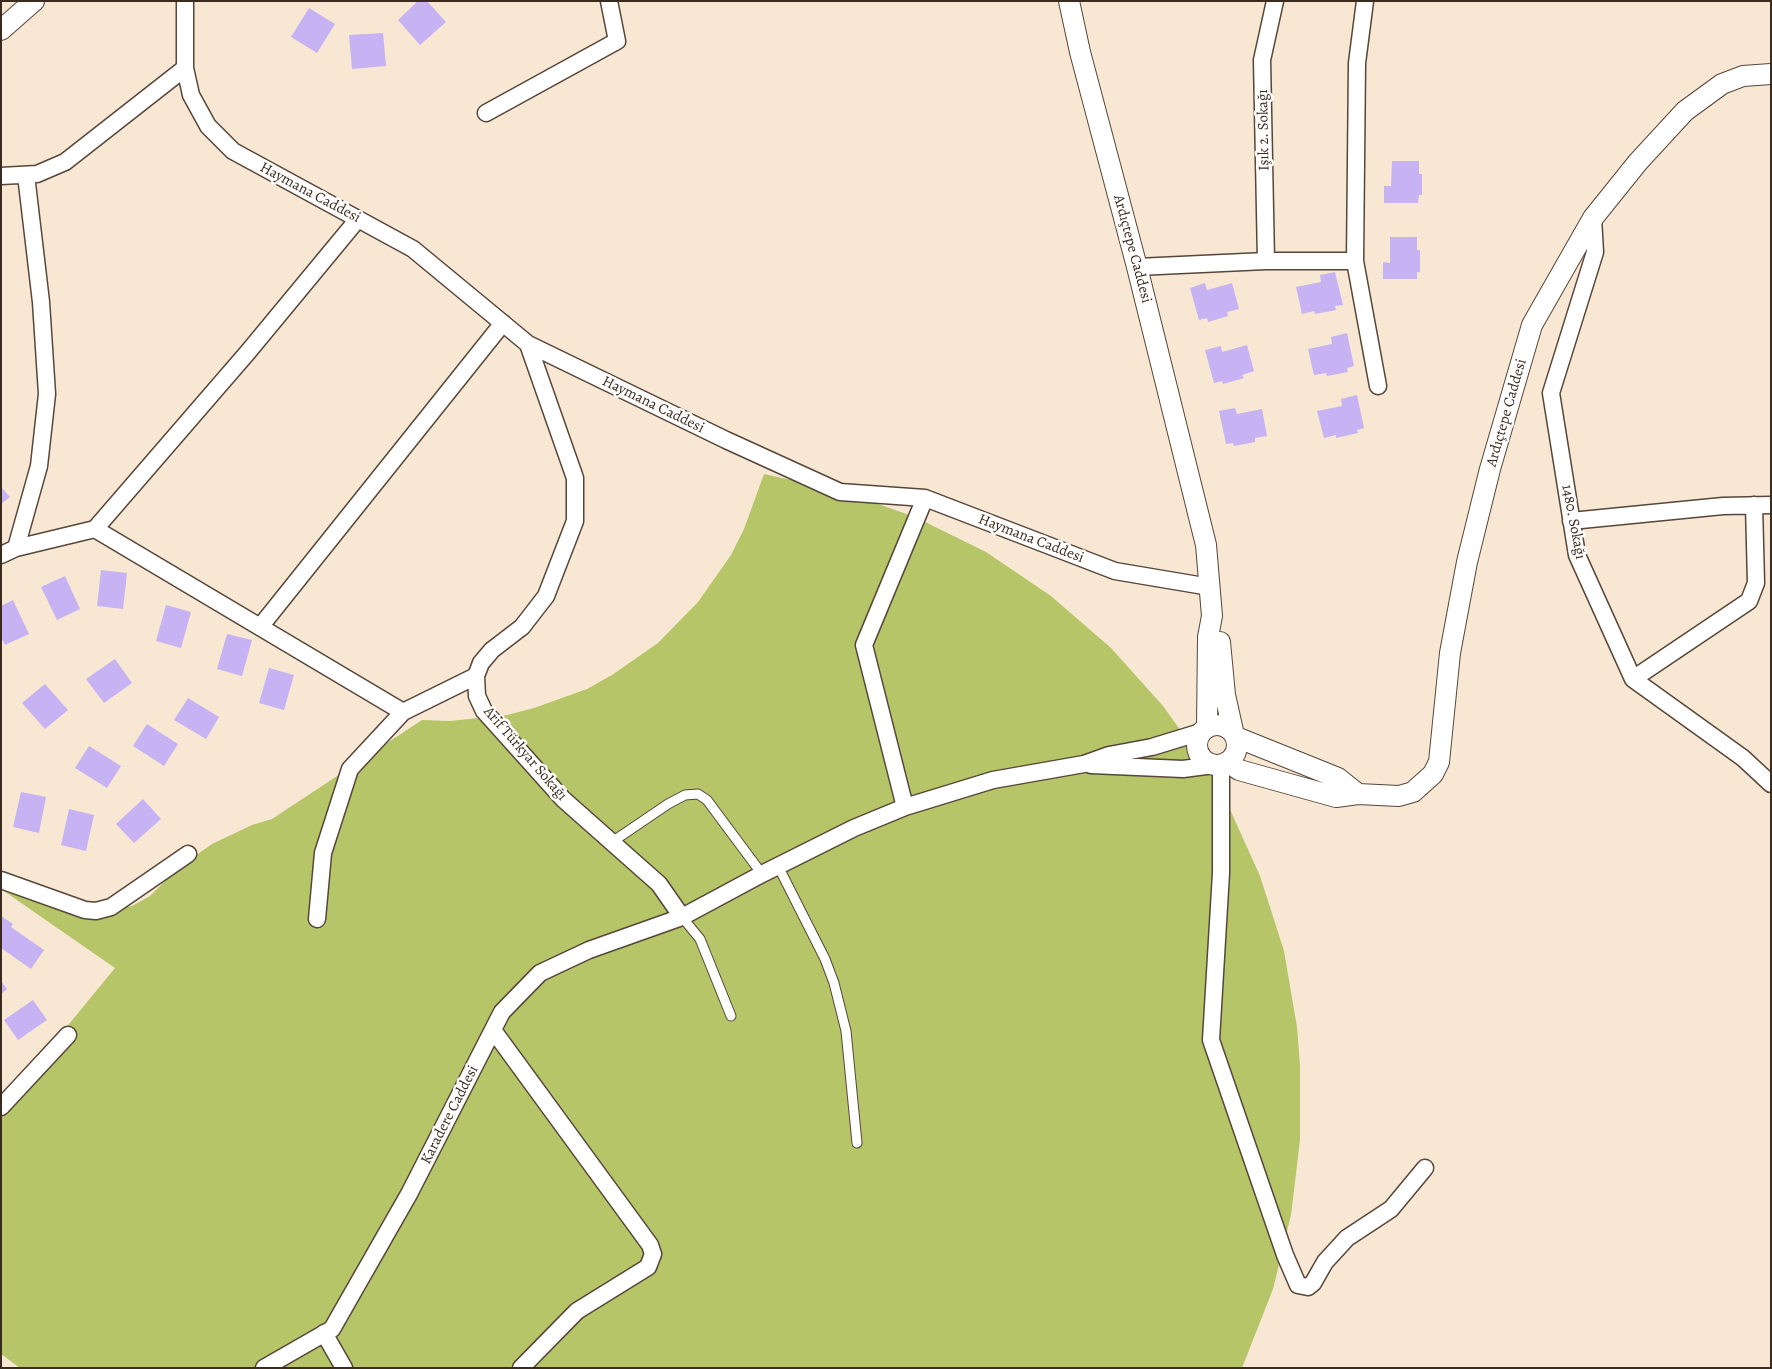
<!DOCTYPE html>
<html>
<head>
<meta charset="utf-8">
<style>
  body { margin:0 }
  #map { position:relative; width:1772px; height:1369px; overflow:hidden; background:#f8e7d3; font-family:Alegreya,serif }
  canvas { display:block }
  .frame { position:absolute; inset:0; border:2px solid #3b2a1e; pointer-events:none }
</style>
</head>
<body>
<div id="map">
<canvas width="1772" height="1369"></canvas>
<div class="frame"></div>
</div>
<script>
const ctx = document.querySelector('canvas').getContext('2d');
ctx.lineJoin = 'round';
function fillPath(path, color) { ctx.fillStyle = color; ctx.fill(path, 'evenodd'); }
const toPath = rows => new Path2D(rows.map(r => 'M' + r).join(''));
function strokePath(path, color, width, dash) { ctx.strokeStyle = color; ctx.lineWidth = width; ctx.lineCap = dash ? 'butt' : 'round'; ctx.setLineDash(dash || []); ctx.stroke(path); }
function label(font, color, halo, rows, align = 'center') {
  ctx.font = font + ' Alegreya,serif'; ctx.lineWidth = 5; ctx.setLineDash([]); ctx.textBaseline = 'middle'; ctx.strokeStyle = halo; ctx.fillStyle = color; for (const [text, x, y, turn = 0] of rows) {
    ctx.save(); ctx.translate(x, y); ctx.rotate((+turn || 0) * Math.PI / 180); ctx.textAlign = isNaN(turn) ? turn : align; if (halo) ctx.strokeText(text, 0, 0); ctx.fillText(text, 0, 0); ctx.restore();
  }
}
const green = toPath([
  [764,474,841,491,915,517,986,552,1051,596,1111,648,1163,706,1209,770,1228,805,1260,876,1284,951,1297,1027,1300,1065,1300,1140,1291,1215,1273,1289,1242,1368,20,1368,1,1354,1,1107,115,968,1,889,1,884,113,909,132,906,150,896,178,868,212,844,252,825,272,819,422,720,450,721,507,715,534,708,587,689,612,675,658,643,698,602,731,555,744,529]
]);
const building = toPath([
  [418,1,427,1,446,22,420,45,398,20],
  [309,8,335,24,317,53,291,37],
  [383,33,386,66,352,69,349,35],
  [1392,161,1419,161,1419,174,1422,174,1422,195,1419,195,1418,203,1384,203,1384,186,1391,186],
  [1390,237,1417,237,1417,250,1420,250,1420,272,1417,272,1417,279,1383,279,1383,262,1390,263],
  [1335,272,1343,305,1335,306,1336,310,1315,314,1314,311,1302,314,1296,287,1321,282,1320,275],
  [1205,283,1207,290,1232,283,1239,309,1227,312,1228,316,1208,322,1207,318,1199,320,1190,288],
  [1347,333,1354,366,1347,368,1348,372,1327,376,1326,373,1314,375,1308,349,1332,344,1331,337],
  [1247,345,1254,371,1242,375,1244,378,1223,384,1222,381,1214,383,1205,350,1221,346,1222,352],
  [1357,395,1364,428,1357,430,1358,433,1336,438,1336,435,1324,438,1317,411,1342,406,1341,399],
  [1235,408,1237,414,1262,409,1267,436,1255,438,1255,442,1234,446,1233,443,1226,444,1219,411],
  [1,487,10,497,1,504],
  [101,570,127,573,123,609,97,606],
  [65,576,80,609,57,620,41,587],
  [13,600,29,634,5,645,1,637,1,606],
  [166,605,191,612,181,648,156,641],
  [227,634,252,640,242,676,217,669],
  [115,659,132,683,104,703,86,679],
  [269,668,294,675,284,710,259,703],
  [45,684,68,710,45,729,22,703],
  [188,698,219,717,206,739,174,720],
  [147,724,178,744,164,766,133,746],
  [89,746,121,766,107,788,75,768],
  [21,792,46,797,39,833,13,827],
  [143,799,161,819,134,843,116,824],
  [69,809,94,815,86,851,61,845],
  [1,916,13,924,11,927,44,950,31,969,1,948],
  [1,981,7,989,1,994],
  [33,1000,47,1020,18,1040,4,1020]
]);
const service = toPath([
  [612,842,668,804,685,795,698,794,707,800,762,874],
  [778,866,825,959,834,983,846,1031,857,1143],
  [682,917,700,939,731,1016]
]);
const minor = toPath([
  [185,1,185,68,191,95,208,126,233,151,413,249,528,344,726,440,840,492,925,498,1115,571,1210,587],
  [486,113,617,41,609,1],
  [1,176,37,174,65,162,185,68],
  [1593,218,1595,252,1551,393,1577,555,1633,679,1743,758,1771,784],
  [1266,261,1262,60,1275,1],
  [1355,261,1357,63,1365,1],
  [1137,267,1266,261,1355,261,1378,386],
  [528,344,575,478,575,521,546,596,522,627,492,650,481,663,476,676,477,696,484,711,563,799,659,884,682,917],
  [1571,521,1723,506,1771,505],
  [95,529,403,712,476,676],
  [16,548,39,466,47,394,41,302,26,175],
  [1,555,16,548,95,529,248,352,358,219],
  [260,627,503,323],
  [1633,679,1749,601,1756,583,1754,505],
  [1091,765,1183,769,1214,765],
  [1221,765,1221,873,1211,1040,1285,1255,1298,1285,1308,1287,1313,1283,1325,1262,1347,1238,1391,1209,1425,1168],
  [905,807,864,645,925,498],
  [1,880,85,910,96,911,111,907,188,854],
  [317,919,323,853,350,769,403,712],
  [493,1030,650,1245,653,1254,648,1267,577,1311,521,1368],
  [1,1107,68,1035],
  [324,1333,344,1368],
  [264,1368,332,1329,409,1194,502,1012,540,973,589,950,682,917,762,874,854,828,905,807,993,780,1084,764,1109,755,1152,747,1201,732]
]);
const tertiary = toPath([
  [1069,1,1080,52,1137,267,1206,545,1212,616,1208,637,1207,727],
  [1,30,34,1],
  [1220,642,1225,695,1233,731],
  '1197 745a20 20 0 1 1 40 0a20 20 0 1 1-40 0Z',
  [1236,737,1338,778,1358,794],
  [1228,762,1239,770,1336,797,1358,794,1399,796,1413,792,1433,774,1439,762,1450,653,1467,562,1490,469,1532,325,1593,218,1638,162,1685,111,1722,84,1743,76,1771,74]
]);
const streetNames = [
  ["Işık 2. Sokağı",1264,130,-91],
  ["Haymana Caddesi",310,193,28],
  ["Ardıçtepe Caddesi",1132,249,75],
  ["Haymana Caddesi",653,405,26],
  ["Ardıçtepe Caddesi",1507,413,-74],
  ["1480. Sokağı",1573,522,79],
  ["Haymana Caddesi",1031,539,21],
  ["Arif Türkyar Sokağı",525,754,49],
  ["Karadere Caddesi",450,1115,-63]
];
fillPath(green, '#b5c568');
fillPath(building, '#c7b3f4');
strokePath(service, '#574639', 11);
strokePath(minor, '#574639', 19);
strokePath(tertiary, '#574639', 22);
strokePath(service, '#fff', 9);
strokePath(minor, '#fff', 16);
strokePath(tertiary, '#fff', 20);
label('15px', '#3b2a1e', '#fff', streetNames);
</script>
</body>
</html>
